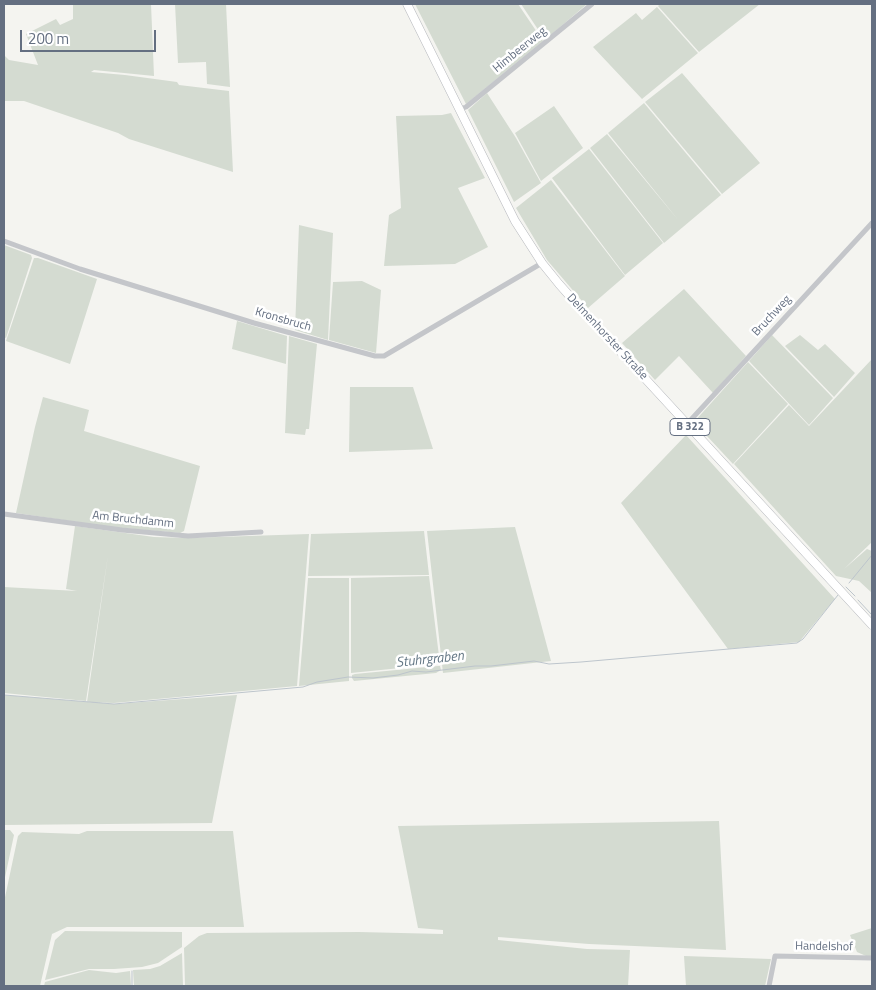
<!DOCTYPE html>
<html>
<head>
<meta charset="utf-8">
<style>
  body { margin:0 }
  #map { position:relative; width:876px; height:990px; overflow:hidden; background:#f4f4f0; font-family:"Titillium Web",sans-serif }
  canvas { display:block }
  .frame { position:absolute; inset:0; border:5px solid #646f81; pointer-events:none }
  .scale { position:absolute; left:20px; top:30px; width:136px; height:22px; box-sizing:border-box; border:2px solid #646f81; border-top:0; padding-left:6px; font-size:15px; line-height:18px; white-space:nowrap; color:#646f81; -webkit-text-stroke:4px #fff; paint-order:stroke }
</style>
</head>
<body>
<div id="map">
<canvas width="876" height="990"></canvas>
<div class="frame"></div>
<div class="scale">200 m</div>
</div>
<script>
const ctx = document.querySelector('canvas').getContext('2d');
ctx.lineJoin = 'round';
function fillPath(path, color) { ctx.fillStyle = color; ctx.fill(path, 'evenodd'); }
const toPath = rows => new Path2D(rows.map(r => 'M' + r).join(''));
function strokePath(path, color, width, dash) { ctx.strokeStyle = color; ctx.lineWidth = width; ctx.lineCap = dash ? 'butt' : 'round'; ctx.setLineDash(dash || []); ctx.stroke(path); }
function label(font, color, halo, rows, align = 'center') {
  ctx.font = font + ' "Titillium Web",sans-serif'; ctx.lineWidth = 5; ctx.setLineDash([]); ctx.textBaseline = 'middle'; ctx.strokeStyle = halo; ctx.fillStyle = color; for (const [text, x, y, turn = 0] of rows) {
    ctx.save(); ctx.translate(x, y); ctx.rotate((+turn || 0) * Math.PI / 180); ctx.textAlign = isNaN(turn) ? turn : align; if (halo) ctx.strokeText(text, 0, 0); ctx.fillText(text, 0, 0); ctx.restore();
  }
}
const green = toPath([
  [73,4,151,4,154,76,94,70,91,72,125,75,177,82,179,85,229,91,233,172,129,139,118,133,24,101,4,101,4,55,9,60,38,65,26,34,56,19,60,25,73,19],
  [175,4,226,4,230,87,207,84,206,62,178,63],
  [415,4,518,4,543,41,466,104],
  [521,4,587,4,545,40],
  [660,4,760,4,699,52,658,6],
  [657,7,698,53,642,99,593,47,636,13,642,20],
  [682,73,760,163,722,194,645,102],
  [487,93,516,138,541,183,514,202,468,110],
  [644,103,721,195,664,243,590,148,607,134,679,221,608,133],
  [554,106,583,148,541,181,515,133],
  [451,113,485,178,458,188,488,247,455,264,384,266,389,215,401,208,396,116,442,115],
  [589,149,663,243,625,275,552,178],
  [551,180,625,276,588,308,547,260,516,208],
  [299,225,333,233,328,340,295,330],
  [4,245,31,255,32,258,6,338,4,337],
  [34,258,38,258,97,279,70,364,6,341],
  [362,281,381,290,376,353,329,340,333,282],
  [684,289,746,356,713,393,679,356,655,380,622,343],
  [237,321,287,336,286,364,232,349],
  [772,335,833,398,809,425,749,361],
  [800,335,818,350,825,344,855,373,834,397,785,346],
  [289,336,317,344,309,429,306,429,305,435,285,433],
  [872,359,872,542,844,569,867,549,872,551,872,593,859,581,836,576,734,464,789,405,809,426],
  [748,362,788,404,733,464,694,422],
  [350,387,413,387,433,449,349,452],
  [43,397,89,410,84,431,200,466,184,531,180,533,111,527,16,513,35,427],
  [686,435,835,599,799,642,728,649,621,503],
  [75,526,154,537,188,538,309,534,297,686,114,703,87,702,108,555,86,701,4,693,4,587,77,591,66,589],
  [515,527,551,661,443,673,427,531],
  [424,531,429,575,308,576,311,534],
  [429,576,440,664,351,673,351,578],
  [308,578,349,578,349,681,299,686],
  [438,666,440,666,441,670,436,673,354,681,352,678,352,675,355,674],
  [4,695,115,704,237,695,212,823,4,825],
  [719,821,726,950,589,944,498,937,498,940,587,949,630,950,628,986,185,986,184,948,199,936,207,933,359,932,443,934,443,930,418,928,398,826],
  [4,830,10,830,14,835,4,882],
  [87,831,233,831,244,927,67,927,52,934,40,986,4,986,4,902,18,836,22,832,79,834],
  [872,928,872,956,866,956,857,952,850,935],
  [65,931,182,932,182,947,158,963,142,967,114,969,89,969,45,980,55,940],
  [182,953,183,986,134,986,133,970,150,969,160,966],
  [684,956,771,959,765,986,686,986],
  [89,970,116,973,130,971,131,986,44,986,45,982]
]);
const stream = toPath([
  [849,583,872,555],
  [846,587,855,596],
  [858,600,872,615],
  [4,695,114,704,303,687,317,682,348,677,373,678,398,675,412,671,426,672,475,666,491,666,534,661,549,664,581,662,797,643,803,639,838,595],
  [132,971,132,986]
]);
const street = toPath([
  [460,109,466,107,592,4],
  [4,241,80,269,254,323,375,356,384,356,542,263],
  [687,424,872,223],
  [4,514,122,530,188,536,261,532],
  [769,986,775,956,872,958]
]);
const primary = toPath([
  [407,4,515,221,542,263,559,284,582,310,872,625]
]);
const shields = [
  [690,427,40]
];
const shieldNames = [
  ["B 322",690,427]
];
const streetNames = [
  ["Himbeerweg",520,50,-39],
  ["Bruchweg",772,316,-47],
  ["Kronsbruch",283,320,16],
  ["Delmenhorster Straße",607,337,47],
  ["Am Bruchdamm",133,520,6],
  ["Handelshof",824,947,1]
];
const waterNames = [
  ["Stuhrgraben",430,660,-6]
];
fillPath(green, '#d4dbd1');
strokePath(stream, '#bdc5cc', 1);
strokePath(primary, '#b5b7bc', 9);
strokePath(street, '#c4c6ca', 5);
strokePath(primary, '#fff', 8);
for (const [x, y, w] of shields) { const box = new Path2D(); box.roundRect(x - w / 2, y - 8.5, w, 17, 4); ctx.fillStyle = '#fff'; ctx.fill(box); strokePath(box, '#646f81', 1); }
label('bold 11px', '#646f81', null, shieldNames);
label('12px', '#646f81', '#fff', streetNames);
label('italic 14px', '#647785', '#fff', waterNames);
</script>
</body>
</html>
